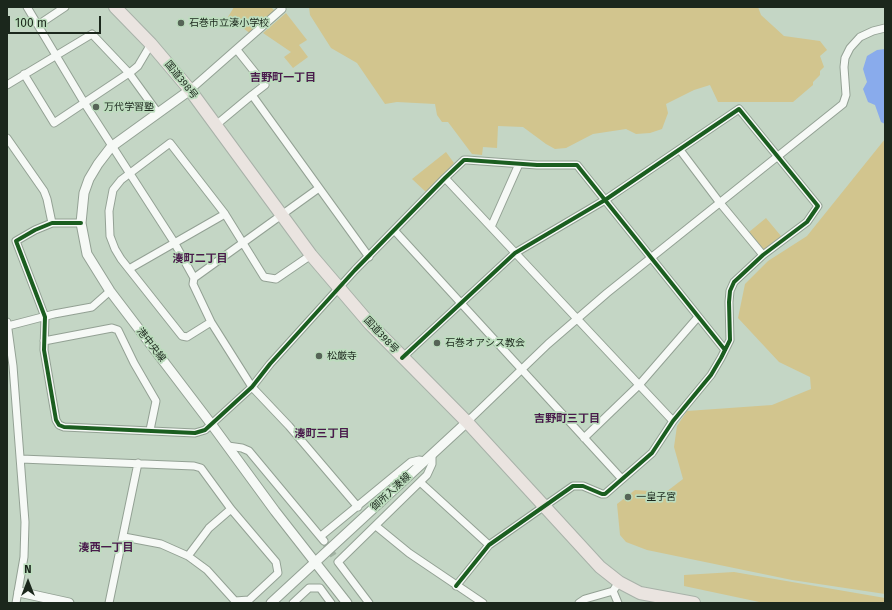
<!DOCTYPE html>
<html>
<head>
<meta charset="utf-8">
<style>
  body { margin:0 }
  #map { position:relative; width:892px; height:610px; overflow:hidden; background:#c4d6c5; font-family:"Fira Sans",sans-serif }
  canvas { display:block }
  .frame { position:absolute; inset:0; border:8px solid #1b271c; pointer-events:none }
  .north { position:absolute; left:8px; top:562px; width:40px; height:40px; -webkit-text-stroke:3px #bdddbe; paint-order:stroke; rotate:0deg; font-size:11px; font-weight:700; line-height:16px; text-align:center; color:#1b271c }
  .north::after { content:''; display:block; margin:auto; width:14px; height:18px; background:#1b271c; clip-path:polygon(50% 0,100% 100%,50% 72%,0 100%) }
  .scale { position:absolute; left:8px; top:16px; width:93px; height:18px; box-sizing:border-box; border:2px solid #1b271c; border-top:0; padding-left:5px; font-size:12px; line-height:14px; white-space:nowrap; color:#1b271c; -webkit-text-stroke:3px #bdddbe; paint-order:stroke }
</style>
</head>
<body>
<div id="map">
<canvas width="892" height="610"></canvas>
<div class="frame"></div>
<div class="north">N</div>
<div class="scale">100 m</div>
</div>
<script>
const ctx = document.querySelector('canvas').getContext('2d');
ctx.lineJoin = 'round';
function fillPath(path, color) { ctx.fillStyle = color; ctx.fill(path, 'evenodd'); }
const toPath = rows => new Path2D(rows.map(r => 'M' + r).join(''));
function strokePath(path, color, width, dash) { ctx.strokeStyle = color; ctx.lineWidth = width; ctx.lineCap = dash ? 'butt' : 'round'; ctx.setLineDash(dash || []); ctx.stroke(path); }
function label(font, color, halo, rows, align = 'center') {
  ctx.font = font + ' "Fira Sans","Noto Sans JP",sans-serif'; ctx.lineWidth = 3.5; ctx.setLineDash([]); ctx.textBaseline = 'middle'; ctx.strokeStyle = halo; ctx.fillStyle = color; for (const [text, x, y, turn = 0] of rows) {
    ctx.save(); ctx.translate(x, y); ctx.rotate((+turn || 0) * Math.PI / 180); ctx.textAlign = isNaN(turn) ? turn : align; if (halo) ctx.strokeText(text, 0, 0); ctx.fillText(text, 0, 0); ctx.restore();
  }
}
const green = toPath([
  [234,7,271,7,276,12,251,34,228,17],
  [309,7,758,7,761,15,784,36,820,41,827,50,820,56,824,67,820,71,820,75,813,82,813,85,793,102,718,102,710,85,694,90,666,104,668,113,662,129,650,133,636,134,626,129,593,134,566,148,555,149,546,144,523,127,498,126,497,148,483,147,482,155,472,154,448,122,442,122,437,115,435,104,397,102,385,104,357,63,331,48,310,15],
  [286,13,307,40,299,45,308,57,293,68,284,57,291,52,263,33],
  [885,139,885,594,792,580,647,550,626,542,620,535,617,504,635,490,666,492,683,479,674,447,677,426,687,411,772,405,811,389,810,377,779,362,738,318,745,284,768,261,807,236],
  [446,152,454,163,427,193,412,179],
  [766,218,781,236,764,250,749,232],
  [734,572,885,598,885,603,764,603,684,586,684,575]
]);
const water = toPath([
  [885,49,885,124,881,122,875,105,868,102,863,89,867,82,863,69,867,56,877,50]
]);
const minorTunnel = toPath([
  [324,541,335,558]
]);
const minor = toPath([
  [27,7,85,104,174,242,194,278],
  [38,25,65,7],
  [237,50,265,85,252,95,369,257],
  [24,74,54,123,132,71,138,66,151,44],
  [7,85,92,34,129,73,158,113],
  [190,90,282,9],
  [216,125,252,95],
  [7,138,44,191,47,199,52,223],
  [680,150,720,203,763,255],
  [445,178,673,421],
  [319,188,194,278,193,284,211,322,252,387,289,426,358,507],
  [81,223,52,223,35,230,16,241,45,317,44,350,56,420,59,425,64,427,195,433,205,430,252,387,270,364,355,270,445,178,464,160,467,160,537,165,577,165,725,350],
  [491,227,519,164],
  [394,230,621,478],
  [129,269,225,214],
  [7,322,13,366,25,522,24,557,16,603],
  [211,322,187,337,182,336,121,259,115,249,110,236,109,211,113,190,121,180,170,143,225,214,264,277,276,279,311,255],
  [8,326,54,314,92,307,110,291],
  [44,341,112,328,118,330,134,363,156,401,150,430],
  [402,358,515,253,605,200,739,109,818,206,807,222,763,255,734,282,730,291,729,302,730,340,721,358,711,375,673,421,652,453,605,494,602,494,583,486,573,486,489,545,456,586],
  [467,422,548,344,607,293,843,104,846,95,844,67,845,58,850,48,860,37,873,31,885,28],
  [584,438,639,385,698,317],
  [228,446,242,448,249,451,324,541],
  [21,459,194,466,201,468,231,509,276,562,278,573,249,600,235,601,207,570,188,556,161,544,124,537],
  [420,482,489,545],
  [376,526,409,553,483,603],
  [321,536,411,462,419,460,425,461],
  [188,556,209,528,231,509],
  [613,591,618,603],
  [109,603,138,463],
  [293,603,309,588,320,588,331,603],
  [369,603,338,562,427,475,432,464,432,454],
  [579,603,585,599,613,591,619,582]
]);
const tertiary = toPath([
  [190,90,111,147,98,164,89,179,84,193,81,223,87,254,110,291,212,425,275,511,347,603],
  [19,592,69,603],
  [271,603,467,422]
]);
const trunk = toPath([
  [115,7,151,44,190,90,311,255,370,324,467,422,600,567,619,582,640,593,694,603]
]);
const cycleway = toPath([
  [81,223,52,223,35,230,16,241,45,317,44,350,56,420,59,425,64,427,195,433,205,430,252,387,270,364,355,270,445,178,464,160,467,160,537,165,577,165,725,350],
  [402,358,515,253,605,200,739,109,818,206,807,222,763,255,734,282,730,291,729,302,730,340,721,358,711,375,673,421,652,453,605,494,602,494,583,486,573,486,489,545,456,586]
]);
const markers = [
  [181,23,4,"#566457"],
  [96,107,4,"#566457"],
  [437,343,4,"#566457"],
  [319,356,4,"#566457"],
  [628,497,4,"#566457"]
];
const poiNames = [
  ["石巻市立湊小学校",189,23],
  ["万代学習塾",104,107],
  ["石巻オアシス教会",445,343],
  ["松厳寺",327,356],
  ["一皇子宮",636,497]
];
const streetNames = [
  ["国道398号",181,80,51],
  ["国道398号",381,335,47],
  ["港中央線",151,345,52],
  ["御所入湊線",391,492,-43]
];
const neighbourhoodNames = [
  ["吉野町一丁目",283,78],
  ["湊町二丁目",200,259],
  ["吉野町三丁目",567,419],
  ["湊町三丁目",322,434],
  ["湊西一丁目",106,548]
];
fillPath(green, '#d2c58e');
fillPath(water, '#89abec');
strokePath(minorTunnel, '#a2b3a3', 7, [7, 3.5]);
strokePath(minor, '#93a194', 9);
strokePath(tertiary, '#93a194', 11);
strokePath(trunk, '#a8b2a9', 14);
strokePath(minor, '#f6f9f6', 7);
strokePath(tertiary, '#f6f9f6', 9);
strokePath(trunk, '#eae4e0', 12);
strokePath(cycleway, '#1b5e20', 4);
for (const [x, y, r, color] of markers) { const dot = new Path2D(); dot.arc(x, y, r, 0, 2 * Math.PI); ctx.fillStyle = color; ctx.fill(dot); strokePath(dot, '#bdddbe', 1.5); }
label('10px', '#1b271c', '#bdddbe', poiNames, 'left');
label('10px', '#1b271c', '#bdddbe', streetNames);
label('bold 11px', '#491a4b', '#bdddbe', neighbourhoodNames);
</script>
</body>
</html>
